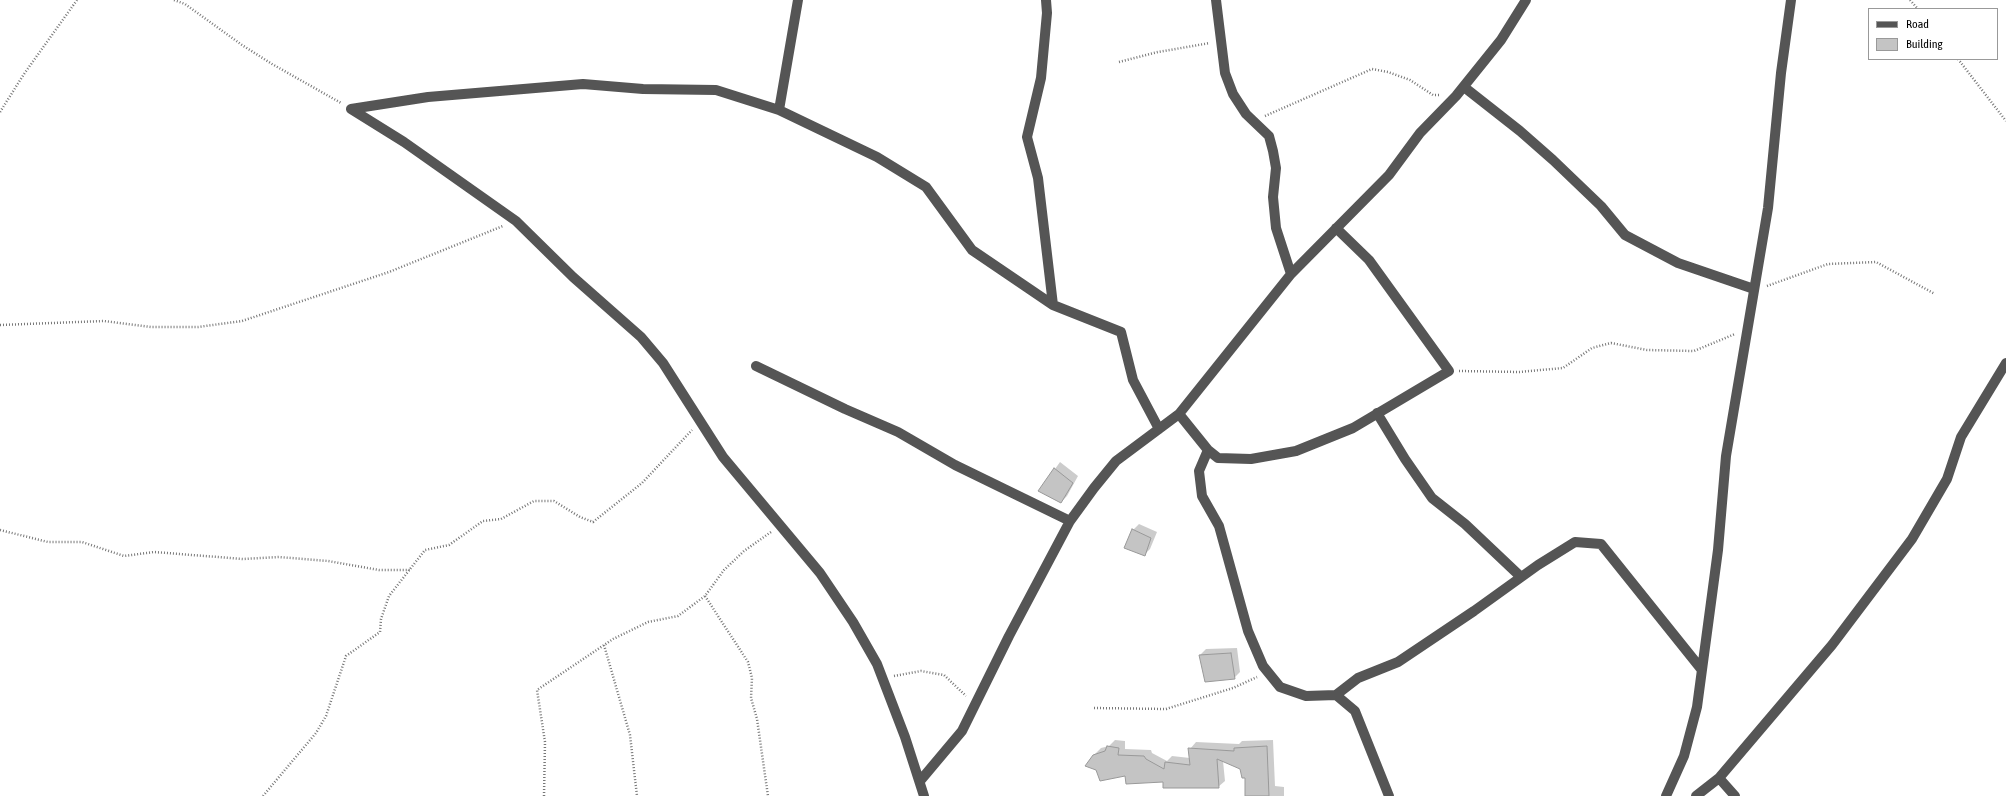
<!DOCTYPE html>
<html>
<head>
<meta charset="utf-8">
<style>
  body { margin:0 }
  #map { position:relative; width:2006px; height:796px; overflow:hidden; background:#fff; font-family:"Asap Condensed",sans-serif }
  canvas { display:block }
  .legend { position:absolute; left:1868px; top:8px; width:130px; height:52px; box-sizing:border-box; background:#fff; border:1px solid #999; margin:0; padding:5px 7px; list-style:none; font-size:12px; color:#000 }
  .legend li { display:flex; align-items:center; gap:8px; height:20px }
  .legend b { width:20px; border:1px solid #999 }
</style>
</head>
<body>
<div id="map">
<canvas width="2006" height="796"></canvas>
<ul class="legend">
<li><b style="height:5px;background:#555"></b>Road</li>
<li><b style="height:11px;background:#c4c4c4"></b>Building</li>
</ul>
</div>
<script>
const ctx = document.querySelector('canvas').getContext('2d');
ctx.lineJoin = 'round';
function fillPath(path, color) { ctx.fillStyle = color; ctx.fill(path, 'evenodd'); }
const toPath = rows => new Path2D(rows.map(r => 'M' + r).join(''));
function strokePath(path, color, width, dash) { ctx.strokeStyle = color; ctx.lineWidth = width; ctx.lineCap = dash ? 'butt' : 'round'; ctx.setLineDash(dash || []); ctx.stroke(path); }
const shadow = toPath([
  [1060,462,1078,476,1067,496,1061,502,1040,490],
  [1139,524,1157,532,1150,549,1144,555,1133,530],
  [1237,648,1240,672,1234,678,1200,655,1206,649],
  [1115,740,1125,741,1125,749,1151,750,1152,753,1167,761,1172,756,1190,758,1190,749,1196,742,1239,744,1242,741,1273,740,1275,786,1284,787,1284,796,1246,796,1246,777,1241,768,1223,761,1225,781,1218,787,1164,781,1094,755,1101,748,1109,746]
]);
const building = toPath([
  [1054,468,1073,483,1061,503,1038,491,1054,468],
  [1132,529,1151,538,1145,556,1124,548,1132,529],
  [1231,653,1235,679,1205,682,1199,655,1231,653],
  [1107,746,1119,748,1118,755,1144,756,1146,759,1164,769,1165,762,1190,765,1188,748,1234,751,1234,748,1267,746,1269,796,1245,796,1245,778,1242,778,1240,769,1217,759,1219,788,1163,788,1163,782,1126,784,1125,776,1100,781,1096,770,1085,766,1093,755,1105,751,1107,746]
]);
const path = toPath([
  [174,0,185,4,242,45,272,64,341,103],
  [1910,0,1918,9],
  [1958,59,2006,121],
  [1119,62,1158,52,1210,43],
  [0,112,24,74,77,0],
  [1265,116,1372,69,1388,72,1410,80,1433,95,1440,95],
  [1767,286,1828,264,1876,262,1935,294],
  [0,325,104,321,151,327,198,327,242,321,389,272,503,226],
  [1459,371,1519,372,1563,368,1592,348,1611,343,1647,350,1694,351,1735,334],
  [0,530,48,542,82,542,124,556,154,552,243,559,279,557,328,561,379,570,410,570],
  [705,596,748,662,752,678,751,698,757,719,768,796],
  [604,645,630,735,637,796],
  [894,676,921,671,944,675,966,696],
  [1094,708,1166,709,1233,688,1257,677],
  [263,796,316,733,326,716,346,656,380,632,381,619,389,596,425,550,449,545,483,521,501,519,534,501,554,501,580,517,593,522,642,483,692,430],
  [544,796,545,742,537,690,613,639,648,622,678,616,705,596,724,570,744,551,771,532]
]);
const minor = toPath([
  [1046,0,1047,13,1041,78,1027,137,1038,178,1053,305],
  [1216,0,1225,73,1233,94,1246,114,1269,136,1273,151,1276,168,1273,197,1276,228,1291,274],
  [1464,87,1520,131,1553,160,1601,206,1625,235,1678,263,1754,289],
  [351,109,428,97,583,84,643,89,716,90,779,110,877,157,926,187,972,250,1053,305,1121,332,1133,380,1159,429],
  [351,109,404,142,516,221,573,277,641,337,663,363,723,457,820,573,853,622,877,664,905,737,924,796],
  [779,110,798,0],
  [756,366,845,409,898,432,955,465,1070,521],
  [1377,413,1405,459,1432,498,1465,524,1521,577],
  [1179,414,1208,450,1218,458,1251,459,1296,451,1353,428,1449,371,1369,260,1336,228],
  [1208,450,1199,471,1202,496,1219,526,1248,631,1263,666,1280,687,1306,696,1336,695,1355,711,1389,796],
  [1336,695,1358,678,1398,662,1474,611,1538,565,1575,542,1601,544,1702,670],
  [1719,778,1735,796],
  [920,781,962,731,1009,636,1070,521,1094,488,1116,461,1179,414,1291,274,1389,175,1420,133,1456,96,1501,40,1526,0],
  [1666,796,1684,756,1697,707,1718,550,1726,456,1768,208,1781,73,1791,0],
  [1696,796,1719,778,1832,645,1912,539,1947,479,1961,437,2006,363]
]);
fillPath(shadow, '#0003');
fillPath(building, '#c4c4c4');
strokePath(building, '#999', 1);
strokePath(path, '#777', 2.5, [1, 2]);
strokePath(minor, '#555', 10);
</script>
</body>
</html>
